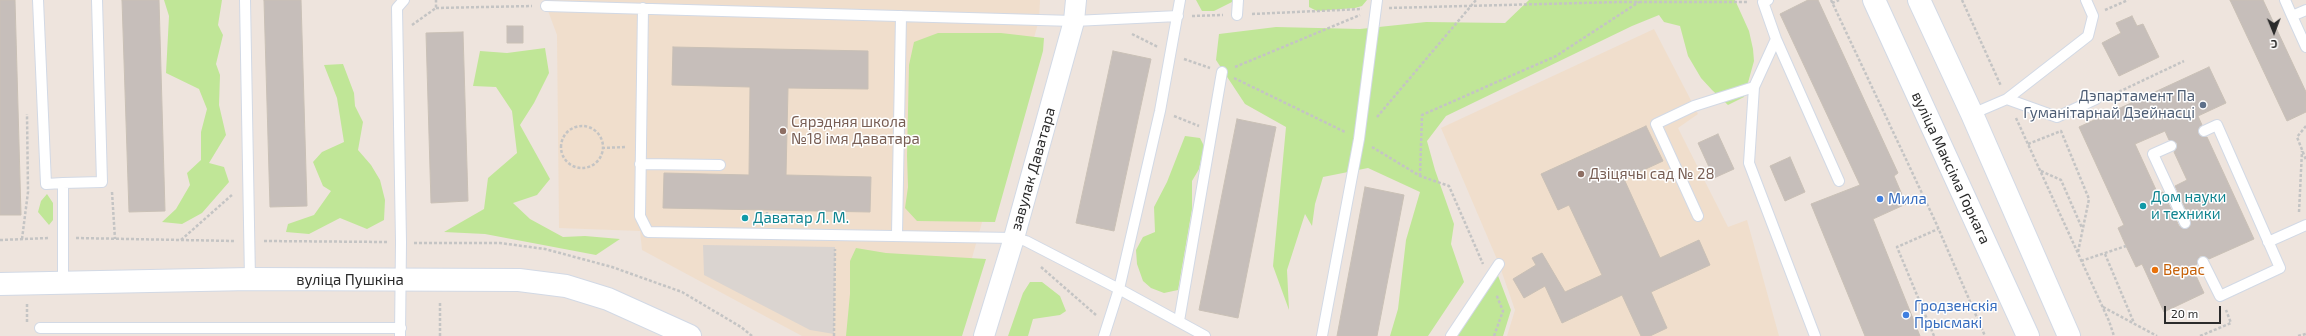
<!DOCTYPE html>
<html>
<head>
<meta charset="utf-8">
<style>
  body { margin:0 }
  #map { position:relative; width:2306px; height:336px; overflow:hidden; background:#eee4dd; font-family:"Exo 2",sans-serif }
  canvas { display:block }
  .north { position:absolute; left:2254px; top:12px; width:40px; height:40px; -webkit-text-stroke:3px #fff; paint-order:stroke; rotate:179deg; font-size:11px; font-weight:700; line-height:16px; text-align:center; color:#2b2b2b }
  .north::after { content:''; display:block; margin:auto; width:14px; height:18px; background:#2b2b2b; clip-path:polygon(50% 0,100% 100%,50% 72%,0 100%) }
  .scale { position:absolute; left:2164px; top:306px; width:57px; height:18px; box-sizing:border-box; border:2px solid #2b2b2b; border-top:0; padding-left:5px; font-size:12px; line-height:14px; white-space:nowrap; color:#2b2b2b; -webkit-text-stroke:3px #fff; paint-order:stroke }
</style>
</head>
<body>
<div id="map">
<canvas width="2306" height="336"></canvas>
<div class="north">С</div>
<div class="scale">20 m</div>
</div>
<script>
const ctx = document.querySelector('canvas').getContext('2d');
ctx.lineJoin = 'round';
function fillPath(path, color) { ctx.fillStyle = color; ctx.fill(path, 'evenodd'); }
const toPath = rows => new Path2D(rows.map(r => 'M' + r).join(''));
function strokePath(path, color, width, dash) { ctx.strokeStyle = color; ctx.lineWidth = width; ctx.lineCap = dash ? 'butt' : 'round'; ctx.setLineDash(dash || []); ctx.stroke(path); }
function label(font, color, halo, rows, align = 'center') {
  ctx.font = font + ' "Exo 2",sans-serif'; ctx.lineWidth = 3; ctx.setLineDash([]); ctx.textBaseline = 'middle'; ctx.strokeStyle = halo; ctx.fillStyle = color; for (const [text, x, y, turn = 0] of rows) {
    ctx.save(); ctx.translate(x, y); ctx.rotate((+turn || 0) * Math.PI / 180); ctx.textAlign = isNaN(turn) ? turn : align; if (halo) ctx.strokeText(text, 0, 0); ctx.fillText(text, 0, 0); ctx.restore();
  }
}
const education = toPath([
  [544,0,1040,0,1039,20,950,336,802,336,642,250,640,231,559,228,557,35],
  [1654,29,1698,114,1678,128,1728,227,1747,220,1779,336,1507,336,1515,310,1499,264,1441,128]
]);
const green = toPath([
  [164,0,222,0,218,25,223,35,216,64,220,75,219,105,226,135,209,163,224,167,229,182,202,213,182,224,162,222,176,209,190,185,187,173,201,160,201,132,207,109,199,89,166,73,169,16],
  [1196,0,1236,0,1214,11,1202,11],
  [1309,0,1367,0,1362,6,1355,8,1317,11,1309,7],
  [1529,0,1735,0,1749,31,1753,49,1754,61,1744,97,1728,105,1712,90,1701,78,1688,56,1680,26,1664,22,1659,15,1632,26,1446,116,1427,141,1435,170,1454,224,1451,244,1464,282,1428,336,1390,336,1398,309,1406,240,1420,192,1368,168,1323,177,1315,204,1312,226,1305,214,1287,270,1289,310,1273,266,1286,127,1245,104,1216,60,1219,34,1276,27,1360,29,1426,22,1505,23],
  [938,33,1001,33,1044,38,1043,51,995,222,917,221,905,208,908,187,907,156,909,65,914,42],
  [545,48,549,73,534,103,520,125,550,179,537,195,513,203,530,219,563,237,585,236,620,239,596,255,485,234,444,232,484,209,488,178,517,153,512,111,496,87,473,86,480,51,507,53],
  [343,64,354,93,355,106,363,122,358,150,371,165,380,180,385,200,384,220,367,229,340,218,309,234,286,232,288,224,314,215,331,191,323,186,313,162,322,152,344,142,337,98,324,65],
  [1185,136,1200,138,1204,146,1199,169,1192,181,1192,209,1178,290,1164,293,1151,288,1143,281,1137,264,1136,250,1143,237,1155,232,1154,207,1167,182],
  [47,194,53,203,53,220,49,225,38,212,41,201],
  [856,248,886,253,986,259,962,336,846,336,850,294,850,261],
  [1497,273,1511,310,1503,336,1453,336],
  [1030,282,1042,282,1060,296,1066,311,1060,315,1033,319,1028,336,1008,336,1023,293]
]);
const plaza = toPath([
  [703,245,835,247,834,334,810,330,704,275]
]);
const building = toPath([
  [0,0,15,0,21,215,0,215,0,0],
  [122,0,159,0,165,211,129,212,122,0],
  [264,0,301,0,307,206,270,207,264,0],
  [1808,0,1818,0,1898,173,1894,176,1906,204,1873,219,1920,336,1865,336,1811,204,1860,185,1780,14,1808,0],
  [2230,0,2263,0,2306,92,2306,112,2287,121,2230,0],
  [2132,16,2137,26,2143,24,2159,57,2119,76,2102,43,2121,33,2116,23,2132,16],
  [507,26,523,26,523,43,507,43,507,26],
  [463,32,468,201,431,203,426,33,463,32],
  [673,47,868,51,868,89,788,88,786,175,871,177,870,212,663,208,664,173,749,175,750,87,672,85,673,47],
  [1113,51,1151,59,1114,231,1076,223,1113,51],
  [2209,67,2226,103,2198,116,2202,125,2199,128,2198,133,2203,137,2207,137,2254,239,2209,259,2204,256,2200,256,2197,264,2192,267,2204,293,2164,312,2142,264,2136,267,2126,246,2118,228,2124,225,2079,127,2209,67],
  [2165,131,2169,140,2177,143,2177,147,2174,152,2187,180,2175,186,2191,221,2190,226,2187,229,2179,226,2163,192,2158,194,2135,144,2165,131],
  [1237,119,1276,127,1238,318,1199,310,1237,119],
  [1646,126,1663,161,1624,179,1660,258,1699,240,1710,265,1651,292,1667,328,1650,336,1641,336,1622,295,1562,323,1545,286,1524,298,1513,279,1536,265,1532,258,1542,253,1565,292,1602,275,1569,205,1558,210,1541,174,1646,126],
  [1718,134,1734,169,1714,178,1698,143,1718,134],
  [1790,157,1805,192,1785,201,1770,166,1790,157],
  [1365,187,1404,195,1377,336,1337,336,1365,187]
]);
const path = toPath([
  [1831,0,1936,223,1985,336],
  [1962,0,2001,86],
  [1832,3,1839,0],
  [436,8,532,6],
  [1389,8,1620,2,1748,2],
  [2105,10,2128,0],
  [1252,14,1362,9],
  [1192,16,1223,15],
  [412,25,436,8,436,0],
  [1132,34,1158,47],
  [1184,59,1210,68],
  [1235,67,1360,15],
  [1234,78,1345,132],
  [2110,96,2184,61],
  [1174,116,1199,126],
  [1377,117,1476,0],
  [2016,118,2109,321,2114,336],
  [2306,126,2297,137,2306,160],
  '561 147a21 21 0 1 1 42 0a21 21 0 1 1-42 0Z',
  [2028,144,2061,131,2089,199,2078,252],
  [1372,147,1420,176,1449,186,1483,264],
  [602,148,626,147],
  [2041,171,2061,180,2082,228],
  [1420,176,1422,115,1556,56,1639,2],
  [112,192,115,239],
  [2299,212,2302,151],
  [767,220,767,210],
  [76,238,235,241],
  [22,239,28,192,27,114],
  [0,240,49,238],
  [181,240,233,194],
  [264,241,387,242],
  [414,243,500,243,545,249,612,267,682,292,741,327,752,336],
  [2105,254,2134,323],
  [2081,261,2126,246],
  [1041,267,1096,315],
  [27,304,27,322],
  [2103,307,2157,336],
  [440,336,440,303],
  [834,336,835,249],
  [1494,336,1503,311,1496,294],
  [1934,336,1897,247,1938,229],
  [2200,336,2231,323,2226,310],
  [2298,336,2306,334]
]);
const service = toPath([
  [38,0,46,184,63,183,63,283],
  [245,0,250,279],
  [1768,0,1763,2,1776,39,1839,181],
  [2285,0,2292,16],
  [546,6,1074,21,1178,16],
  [643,8,640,216,648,232,1014,238,1026,241,1119,289,1205,336],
  [2306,10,2292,16,2306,47],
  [1237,15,1238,0],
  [1776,39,1754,87,1749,163,1815,336],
  [2007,99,2057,117,2096,99],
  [1972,114,2007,99,2088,36,2093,16,2086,0],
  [2171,146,2153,154,2185,223],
  [640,164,720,165],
  [63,183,102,182,97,0],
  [1698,216,1656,124,1694,106,1754,87],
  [897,234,901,16],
  [2268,242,2306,225],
  [2203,262,2220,296,2280,268,2217,125,2204,131],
  [1179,321,1222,72],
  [40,328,401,328],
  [400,336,401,242,397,8,404,0],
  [1104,336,1119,289,1160,111,1180,0],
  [1322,336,1359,139,1377,0],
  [1451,336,1499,264]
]);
const minor = toPath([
  [984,336,1014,238,1074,21,1076,0]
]);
const tertiary = toPath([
  [0,284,250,279,519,280,566,286,608,299,690,336]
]);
const secondary = toPath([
  [1874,0,2028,336],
  [1919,0,1972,114,2069,336]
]);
const markers = [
  [2203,105,4,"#5c6f8a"],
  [783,131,4,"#8d6e63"],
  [1581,174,4,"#8d6e63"],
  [1880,199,4,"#3f7fe0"],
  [2143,206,4,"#0f9aa8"],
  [745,218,4,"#0f9aa8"],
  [2155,270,4,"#e8710a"],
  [1906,315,4,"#3f7fe0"]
];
const serviceNames = [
  ["Дэпартамент Па",2195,96],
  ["Гуманітарнай Дзейнасці",2195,113]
];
const educationNames = [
  ["Сярэдняя школа",791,122],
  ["№18 імя Даватара",791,139],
  ["Дзіцячы сад № 28",1589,174]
];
const streetNames = [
  ["вуліца Максіма Горкага",1951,168,65],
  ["завулак Даватара",1033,169,-74],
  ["вуліца Пушкіна",350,280]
];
const cultureNames = [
  ["Дом науки",2151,197],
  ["и техники",2151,214],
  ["Даватар Л. М.",753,218]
];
const shopNames = [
  ["Мила",1888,199],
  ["Гродзенскія",1914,306],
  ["Прысмакі",1914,323]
];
const foodNames = [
  ["Верас",2163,270]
];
fillPath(education, '#f0decc');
fillPath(green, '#c0e697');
fillPath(plaza, '#dad4d0');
fillPath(building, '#c6beba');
strokePath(building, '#c9c0b6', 1);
strokePath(service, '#d2d9e5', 12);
strokePath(minor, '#d2d9e5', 22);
strokePath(tertiary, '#d2d9e5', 24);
strokePath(secondary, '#d2d9e5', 24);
strokePath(path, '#c4c4c4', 2.5, [3, 2]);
strokePath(service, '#fff', 10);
strokePath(minor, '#fff', 20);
strokePath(tertiary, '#fff', 22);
strokePath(secondary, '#fff', 22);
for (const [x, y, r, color] of markers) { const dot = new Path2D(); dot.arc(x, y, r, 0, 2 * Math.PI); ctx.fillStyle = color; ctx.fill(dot); strokePath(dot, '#fff', 1.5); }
label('15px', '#4e5e75', '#fff', serviceNames, 'right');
label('15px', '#785e54', '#fff', educationNames, 'left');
label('15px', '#2b2b2b', '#fff', streetNames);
label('15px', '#0d838f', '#fff', cultureNames, 'left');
label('15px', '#366cbe', '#fff', shopNames, 'left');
label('15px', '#c56008', '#fff', foodNames, 'left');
</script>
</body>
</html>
